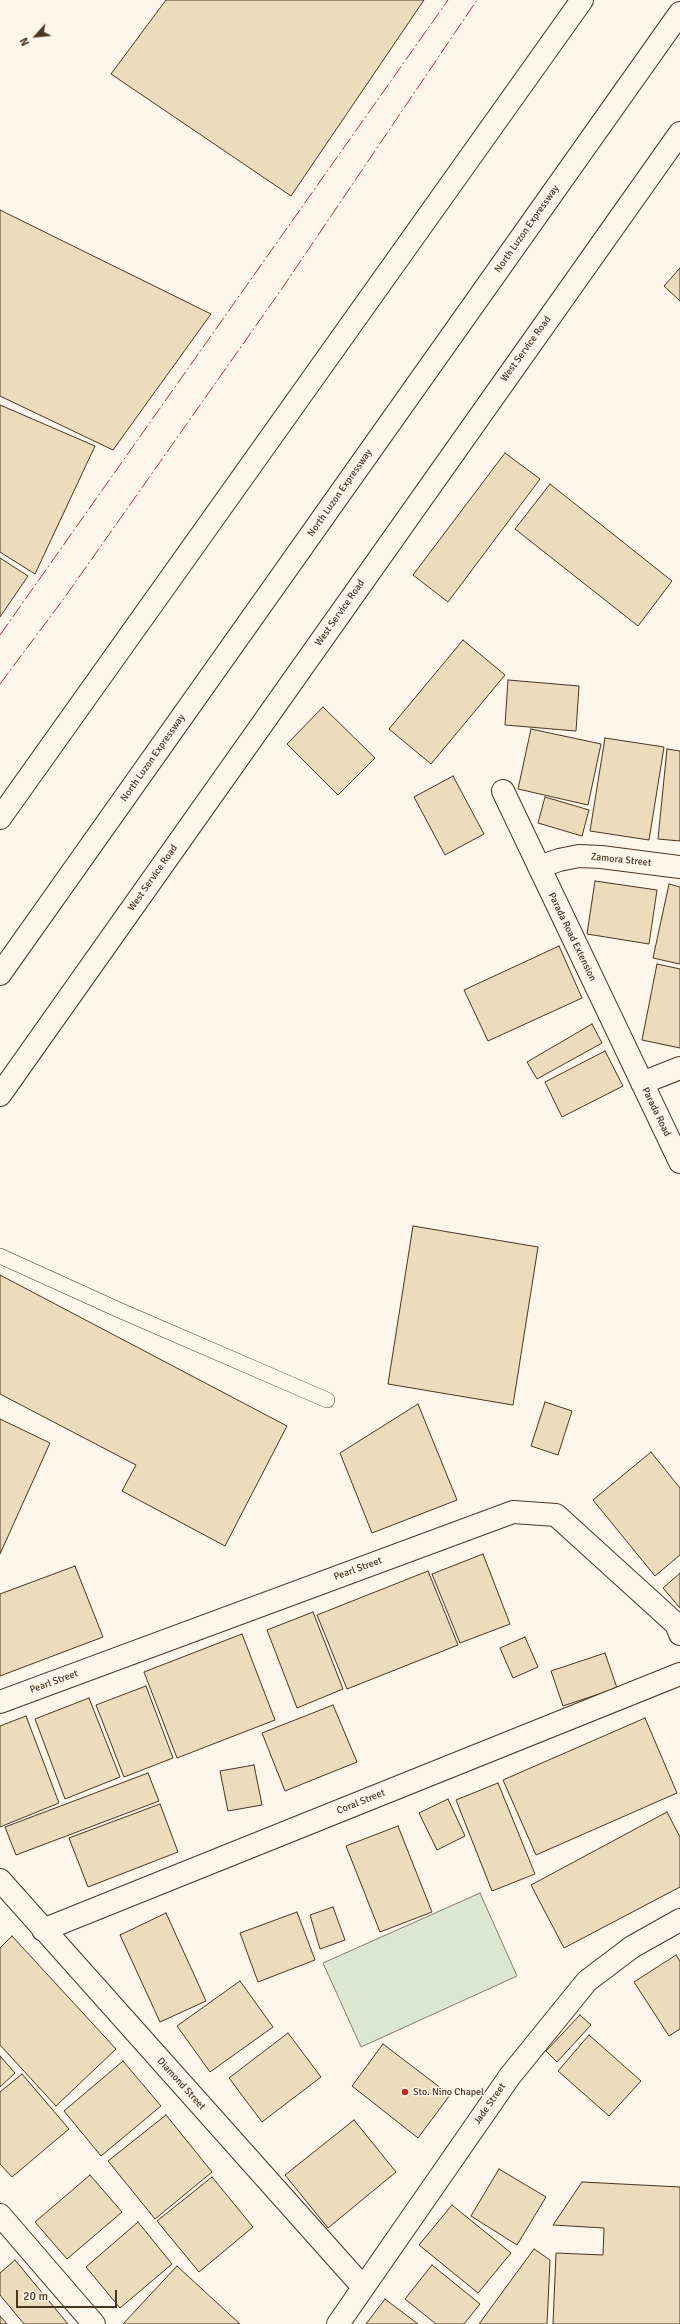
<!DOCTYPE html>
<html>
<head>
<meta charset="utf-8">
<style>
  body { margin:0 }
  #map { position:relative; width:680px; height:2324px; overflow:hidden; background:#fbf6e9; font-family:Signika,sans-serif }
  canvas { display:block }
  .north { position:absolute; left:16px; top:16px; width:40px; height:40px; -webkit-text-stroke:3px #fbf6e9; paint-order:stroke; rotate:243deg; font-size:11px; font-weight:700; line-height:16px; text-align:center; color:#4a3520 }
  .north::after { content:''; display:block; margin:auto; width:14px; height:18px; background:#4a3520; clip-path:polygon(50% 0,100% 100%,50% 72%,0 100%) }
  .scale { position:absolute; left:16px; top:2290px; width:101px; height:18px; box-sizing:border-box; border:2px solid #4a3520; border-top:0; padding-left:5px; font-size:12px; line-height:14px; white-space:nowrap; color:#4a3520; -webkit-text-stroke:3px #fbf6e9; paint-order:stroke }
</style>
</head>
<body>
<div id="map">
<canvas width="680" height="2324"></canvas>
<div class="north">N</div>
<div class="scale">20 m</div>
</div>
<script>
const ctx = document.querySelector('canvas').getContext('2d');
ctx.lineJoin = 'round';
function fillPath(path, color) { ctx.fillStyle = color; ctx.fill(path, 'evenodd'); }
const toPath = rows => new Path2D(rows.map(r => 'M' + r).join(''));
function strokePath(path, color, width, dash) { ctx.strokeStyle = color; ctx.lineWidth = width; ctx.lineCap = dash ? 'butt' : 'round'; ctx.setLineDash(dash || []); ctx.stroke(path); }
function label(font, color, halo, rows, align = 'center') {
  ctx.font = font + ' Signika,sans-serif'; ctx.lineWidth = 3; ctx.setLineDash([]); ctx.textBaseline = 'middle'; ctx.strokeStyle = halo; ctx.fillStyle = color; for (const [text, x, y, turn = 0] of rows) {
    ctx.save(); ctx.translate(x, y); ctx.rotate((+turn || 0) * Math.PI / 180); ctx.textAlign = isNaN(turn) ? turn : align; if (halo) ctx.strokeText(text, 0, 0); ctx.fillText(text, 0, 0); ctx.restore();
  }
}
const green = toPath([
  [480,1893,517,1976,361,2047,323,1963,480,1893]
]);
const building = toPath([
  [166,0,424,0,291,196,111,74,166,0],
  [0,210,211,314,113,450,0,396,0,210],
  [680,268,680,301,664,286,680,268],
  [0,405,95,446,35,574,0,552,0,405],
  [505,453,540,479,448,602,413,575,505,453],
  [550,484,672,581,638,626,515,529,550,484],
  [0,558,28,576,0,617,0,558],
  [463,640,505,675,431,764,389,729,463,640],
  [508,680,579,686,576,731,505,725,508,680],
  [323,707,375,758,338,795,287,744,323,707],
  [531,729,601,744,588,805,518,789,531,729],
  [605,738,664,747,649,840,590,831,605,738],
  [667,749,680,751,680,841,658,839,667,749],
  [453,776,484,834,445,855,414,797,453,776],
  [545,797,589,810,582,836,538,823,545,797],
  [595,881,657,890,649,944,587,934,595,881],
  [669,884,680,887,680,964,653,958,669,884],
  [559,946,582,998,488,1041,464,990,559,946],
  [657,964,680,969,680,1048,642,1040,657,964],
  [592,1024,602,1043,537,1079,527,1062,592,1024],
  [605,1051,623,1086,562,1117,545,1082,605,1051],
  [413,1226,538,1247,513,1405,388,1384,413,1226],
  [0,1275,287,1426,225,1546,122,1491,136,1465,0,1394,0,1275],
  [545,1402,572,1411,558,1455,531,1446,545,1402],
  [418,1404,457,1500,372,1533,340,1453,418,1404],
  [0,1419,50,1443,0,1554,0,1419],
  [651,1452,680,1488,680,1555,655,1576,593,1500,651,1452],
  [483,1554,510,1624,460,1643,432,1574,483,1554],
  [75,1566,103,1637,0,1676,0,1594,75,1566],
  [428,1571,458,1645,347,1689,317,1615,428,1571],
  [680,1573,680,1608,663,1588,680,1573],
  [313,1612,343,1689,297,1708,267,1630,313,1612],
  [242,1634,275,1720,177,1758,144,1672,242,1634],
  [525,1637,538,1667,513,1678,500,1648,525,1637],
  [605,1653,617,1688,563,1706,551,1671,605,1653],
  [146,1686,173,1758,124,1777,96,1705,146,1686],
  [89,1698,120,1777,65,1799,35,1719,89,1698],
  [333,1705,357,1762,285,1791,262,1733,333,1705],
  [26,1716,59,1803,0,1827,0,1726,26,1716],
  [645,1718,677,1793,536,1855,503,1780,645,1718],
  [254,1765,262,1805,228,1811,220,1771,254,1765],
  [148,1773,159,1801,16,1855,5,1827,148,1773],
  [498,1783,535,1874,492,1891,456,1800,498,1783],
  [448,1799,465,1836,437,1850,419,1813,448,1799],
  [160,1804,178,1852,88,1887,69,1838,160,1804],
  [667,1812,680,1837,680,1887,564,1948,531,1885,667,1812],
  [398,1826,432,1912,380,1932,346,1846,398,1826],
  [333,1907,345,1940,320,1949,310,1915,333,1907],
  [297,1912,315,1960,258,1982,240,1933,297,1912],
  [166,1913,206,2001,160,2022,120,1935,166,1913],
  [12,1936,116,2049,56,2106,0,2045,0,1948,12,1936],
  [676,1955,680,1961,680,2029,669,2036,634,1982,676,1955],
  [240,1981,273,2027,210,2072,177,2026,240,1981],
  [580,2015,591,2025,557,2062,546,2051,580,2015],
  [288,2033,321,2077,262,2122,229,2078,288,2033],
  [589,2035,641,2081,609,2116,558,2071,589,2035],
  [383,2044,450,2095,418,2138,352,2086,383,2044],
  [0,2056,15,2073,0,2087,0,2056],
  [123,2061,161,2106,101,2156,64,2111,123,2061],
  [22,2074,69,2129,12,2177,0,2164,0,2092,22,2074],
  [166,2115,212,2172,155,2219,108,2161,166,2115],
  [354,2120,396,2172,328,2228,285,2175,354,2120],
  [499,2169,546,2197,517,2245,471,2216,499,2169],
  [90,2175,122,2212,67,2259,35,2222,90,2175],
  [212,2177,253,2227,199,2272,157,2221,212,2177],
  [582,2182,680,2187,680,2324,553,2324,556,2253,603,2255,604,2228,553,2225,582,2182],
  [452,2205,511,2253,478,2293,419,2245,452,2205],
  [138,2222,172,2264,120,2308,86,2267,138,2222],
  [534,2249,550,2260,547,2324,479,2324,534,2249],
  [15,2260,68,2324,24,2324,0,2295,0,2273,15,2260],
  [432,2265,480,2304,464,2324,436,2324,405,2299,432,2265],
  [177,2266,240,2324,123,2324,177,2266],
  [385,2299,418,2324,366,2324,385,2299],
  [0,2316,7,2324,0,2324,0,2316]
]);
const service = toPath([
  [0,1256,119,1310,327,1400]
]);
const minor = toPath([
  [503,791,680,1162],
  [539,867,559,860,579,856,601,857,680,867],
  [642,1083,680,1068],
  [0,1095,680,133],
  [0,1702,513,1512,556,1515,676,1624,680,1634],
  [0,1880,363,2287],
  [43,1930,680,1674],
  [338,2324,510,2076,587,1981,632,1947,680,1920]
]);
const tertiary = toPath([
  [0,2215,94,2324]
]);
const motorway = toPath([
  [0,818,582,0],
  [0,974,680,13]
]);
const power = toPath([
  [0,635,448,0],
  [0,684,65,597,281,290,477,0]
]);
const markers = [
  [405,2092,4,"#c62828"]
];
const streetNames = [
  ["North Luzon Expressway",527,229,-55],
  ["West Service Road",526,349,-54],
  ["North Luzon Expressway",340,493,-55],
  ["West Service Road",340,613,-55],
  ["North Luzon Expressway",153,758,-55],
  ["Zamora Street",621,860,6],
  ["West Service Road",153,878,-55],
  ["Parada Road Extension",572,937,64],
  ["Parada Road",656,1112,64],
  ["Pearl Street",358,1569,-20],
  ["Pearl Street",54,1682,-20],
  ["Coral Street",361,1802,-22],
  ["Diamond Street",181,2084,48],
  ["Jade Street",490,2104,-55]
];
const poiNames = [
  ["Sto. Nino Chapel",413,2092]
];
fillPath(green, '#dce7d0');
strokePath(green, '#887966', 1);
fillPath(building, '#ecdcbc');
strokePath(building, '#4a3520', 1);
strokePath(service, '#4a3520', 16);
strokePath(minor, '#4a3520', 24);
strokePath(tertiary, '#4a3520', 24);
strokePath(motorway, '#4a3520', 24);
strokePath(service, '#fbf6e9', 15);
strokePath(minor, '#fbf6e9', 22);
strokePath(tertiary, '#fbf6e9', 22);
strokePath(motorway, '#fbf6e9', 22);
strokePath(power, '#c62828', 1, [14, 3, 2, 3]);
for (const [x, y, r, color] of markers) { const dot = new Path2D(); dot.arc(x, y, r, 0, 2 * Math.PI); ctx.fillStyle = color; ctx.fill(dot); strokePath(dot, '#fbf6e9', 1.5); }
label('10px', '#4a3520', '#fbf6e9', streetNames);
label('10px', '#4a3520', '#fbf6e9', poiNames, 'left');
</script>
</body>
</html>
